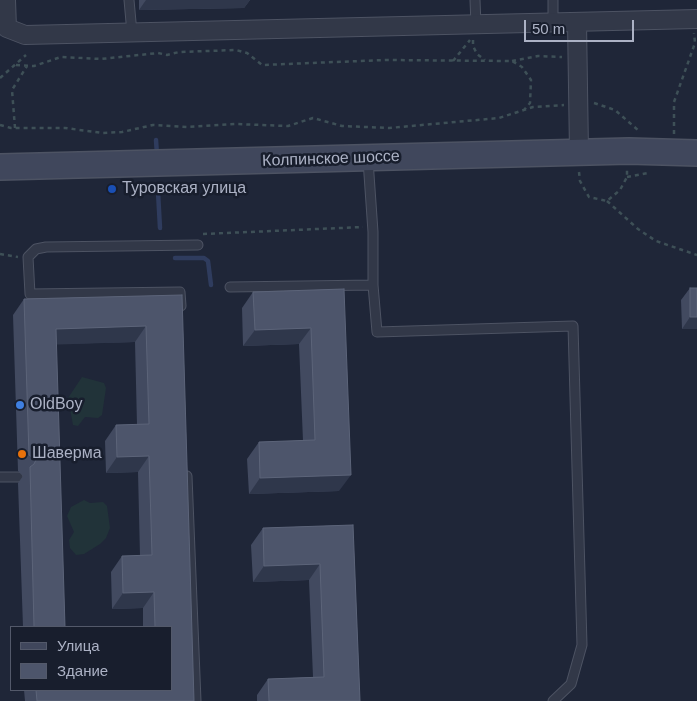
<!DOCTYPE html>
<html>
<head>
<meta charset="utf-8">
<style>
  body { margin:0 }
  #map { position:relative; width:697px; height:701px; overflow:hidden; background:#1f2638; font-family:Helvetica,sans-serif }
  canvas { display:block }
  .legend { position:absolute; left:10px; top:626px; width:162px; height:65px; box-sizing:border-box; background:#181e2d; border:1px solid #53596a; margin:0; padding:6px 9px; list-style:none; font-size:15px; color:#acb2c5 }
  .legend li { display:flex; align-items:center; gap:10px; height:25px }
  .legend b { width:25px; border:1px solid #53596a }
  .scale { position:absolute; left:524px; top:20px; width:110px; height:22px; box-sizing:border-box; border:2px solid #acb2c5; border-top:0; padding-left:6px; font-size:15px; line-height:18px; white-space:nowrap; color:#acb2c5; -webkit-text-stroke:4px #181e2d; paint-order:stroke }
</style>
</head>
<body>
<div id="map">
<canvas width="697" height="701"></canvas>
<ul class="legend">
<li><b style="height:6px;background:#40475c"></b>Улица</li>
<li><b style="height:14px;background:#4d556b"></b>Здание</li>
</ul>
<div class="scale">50 m</div>
</div>
<script>
const ctx = document.querySelector('canvas').getContext('2d');
ctx.lineJoin = 'round';
function fillPath(path, color) { ctx.fillStyle = color; ctx.fill(path, 'evenodd'); }
const toPath = rows => new Path2D(rows.map(r => 'M' + r).join(''));
function strokePath(path, color, width, dash) { ctx.strokeStyle = color; ctx.lineWidth = width; ctx.lineCap = dash ? 'butt' : 'round'; ctx.setLineDash(dash || []); ctx.stroke(path); }
function label(font, color, halo, rows, align = 'center') {
  ctx.font = font + ' Helvetica,sans-serif'; ctx.lineWidth = 5; ctx.setLineDash([]); ctx.textBaseline = 'middle'; ctx.strokeStyle = halo; ctx.fillStyle = color; for (const [text, x, y, turn = 0] of rows) {
    ctx.save(); ctx.translate(x, y); ctx.rotate((+turn || 0) * Math.PI / 180); ctx.textAlign = isNaN(turn) ? turn : align; if (halo) ctx.strokeText(text, 0, 0); ctx.fillText(text, 0, 0); ctx.restore();
  }
}
const green = toPath([
  [82,377,104,383,106,388,102,415,98,418,85,417,78,426,73,425,68,398],
  [84,500,90,503,103,502,107,506,110,528,106,538,100,544,84,554,76,555,70,548,69,540,74,532,67,516,71,507]
]);
const stream = toPath([
  [156,140,157,155],
  [158,192,160,228],
  [175,258,204,258,208,261,211,285]
]);
const path = toPath([
  [473,40,473,46,477,54,485,60],
  [453,61,470,40],
  [512,61,538,56,562,57],
  [16,65,34,66,61,57,101,59,158,53,167,55,179,52,236,50,247,53,262,65,385,60,512,61,522,67,531,80,530,103,524,110],
  [0,78,26,55],
  [594,103,615,110,639,131],
  [0,125,11,128,65,128,103,133,122,132,153,125,187,127,236,124,288,126,313,118,342,126,389,128,499,118,533,107,564,105],
  [15,128,12,90,27,66],
  [674,134,674,102,695,43,694,33],
  [579,172,580,181,589,197,607,201,620,190,627,177,627,169],
  [627,177,648,173],
  [134,191,186,183],
  [607,201,638,229,656,241,697,255],
  [203,234,363,227],
  [0,254,18,257]
]);
const service = toPath([
  [129,0,132,33],
  [475,0,476,25],
  [553,0,553,23],
  [368,160,373,232,373,285],
  [230,287,373,285,377,332,573,326,582,645,571,684,553,701],
  [181,306,180,292,30,294,28,257,36,249,46,247,198,245],
  [187,476,196,701],
  [0,477,18,477]
]);
const minor = toPath([
  [6,0,7,28,25,35,697,19],
  [577,22,579,152]
]);
const secondary = toPath([
  [0,167,629,151,697,153]
]);
const wall = toPath([
  [139,0,250,0,244,8,139,10],
  [690,288,697,329,682,329,681,300],
  [344,289,339,491,249,494,247,459,259,442,303,441,299,344,243,346,242,308,253,292],
  [182,295,194,701,25,701,24,690,171,690,171,627,143,627,143,608,112,609,111,572,122,556,140,556,138,472,106,473,105,441,116,425,137,425,135,342,56,344,65,627,23,627,18,483,23,476,18,471,13,315,24,299],
  [353,525,360,701,257,701,257,695,268,679,313,677,309,580,253,582,251,545,263,528]
]);
const shadedWall = toPath([
  [146,0,250,0,244,8,139,10],
  [690,317,697,317,697,329,682,329],
  [146,326,135,342,44,345,56,329],
  [311,328,299,344,243,346,255,330],
  [149,456,138,472,106,473,117,457],
  [351,475,339,491,249,494,260,478],
  [320,564,309,580,253,582,264,566],
  [154,592,143,608,112,609,123,593]
]);
const building = toPath([
  [690,288,697,288,697,317,690,317,690,288],
  [344,289,351,475,260,478,259,442,315,440,311,328,255,330,253,292,344,289],
  [182,295,194,701,37,701,36,690,171,690,171,627,155,627,154,592,123,593,122,556,152,555,149,456,117,457,116,425,149,424,146,326,56,329,65,627,34,627,30,467,34,464,36,460,29,455,24,299,182,295],
  [353,525,360,701,269,701,268,679,324,677,320,564,264,566,263,528,353,525]
]);
const markers = [
  [112,189,5,"#1a4fb4"],
  [20,405,5,"#3f7fe0"],
  [22,454,5,"#e8710a"]
];
const streetNames = [
  ["Колпинское шоссе",331,159,-2]
];
const poiNames = [
  ["Туровская улица",122,189],
  ["OldBoy",30,405],
  ["Шаверма",32,454]
];
fillPath(green, '#213339');
strokePath(stream, '#2f3c5e', 4.5);
strokePath(service, '#4d5363', 11);
strokePath(minor, '#4d5363', 20);
strokePath(secondary, '#4d5363', 28);
strokePath(path, '#3e5057', 2.5, [4, 4]);
strokePath(service, '#323848', 9);
strokePath(minor, '#323848', 18);
strokePath(secondary, '#40475c', 25);
fillPath(wall, '#424a60');
fillPath(shadedWall, '#2f374b');
fillPath(building, '#4d556b');
strokePath(building, '#5c6479', 1);
for (const [x, y, r, color] of markers) { const dot = new Path2D(); dot.arc(x, y, r, 0, 2 * Math.PI); ctx.fillStyle = color; ctx.fill(dot); strokePath(dot, '#181e2d', 2); }
label('16px', '#acb2c5', '#181e2d', streetNames);
label('16px', '#acb2c5', '#181e2d', poiNames, 'left');
</script>
</body>
</html>
